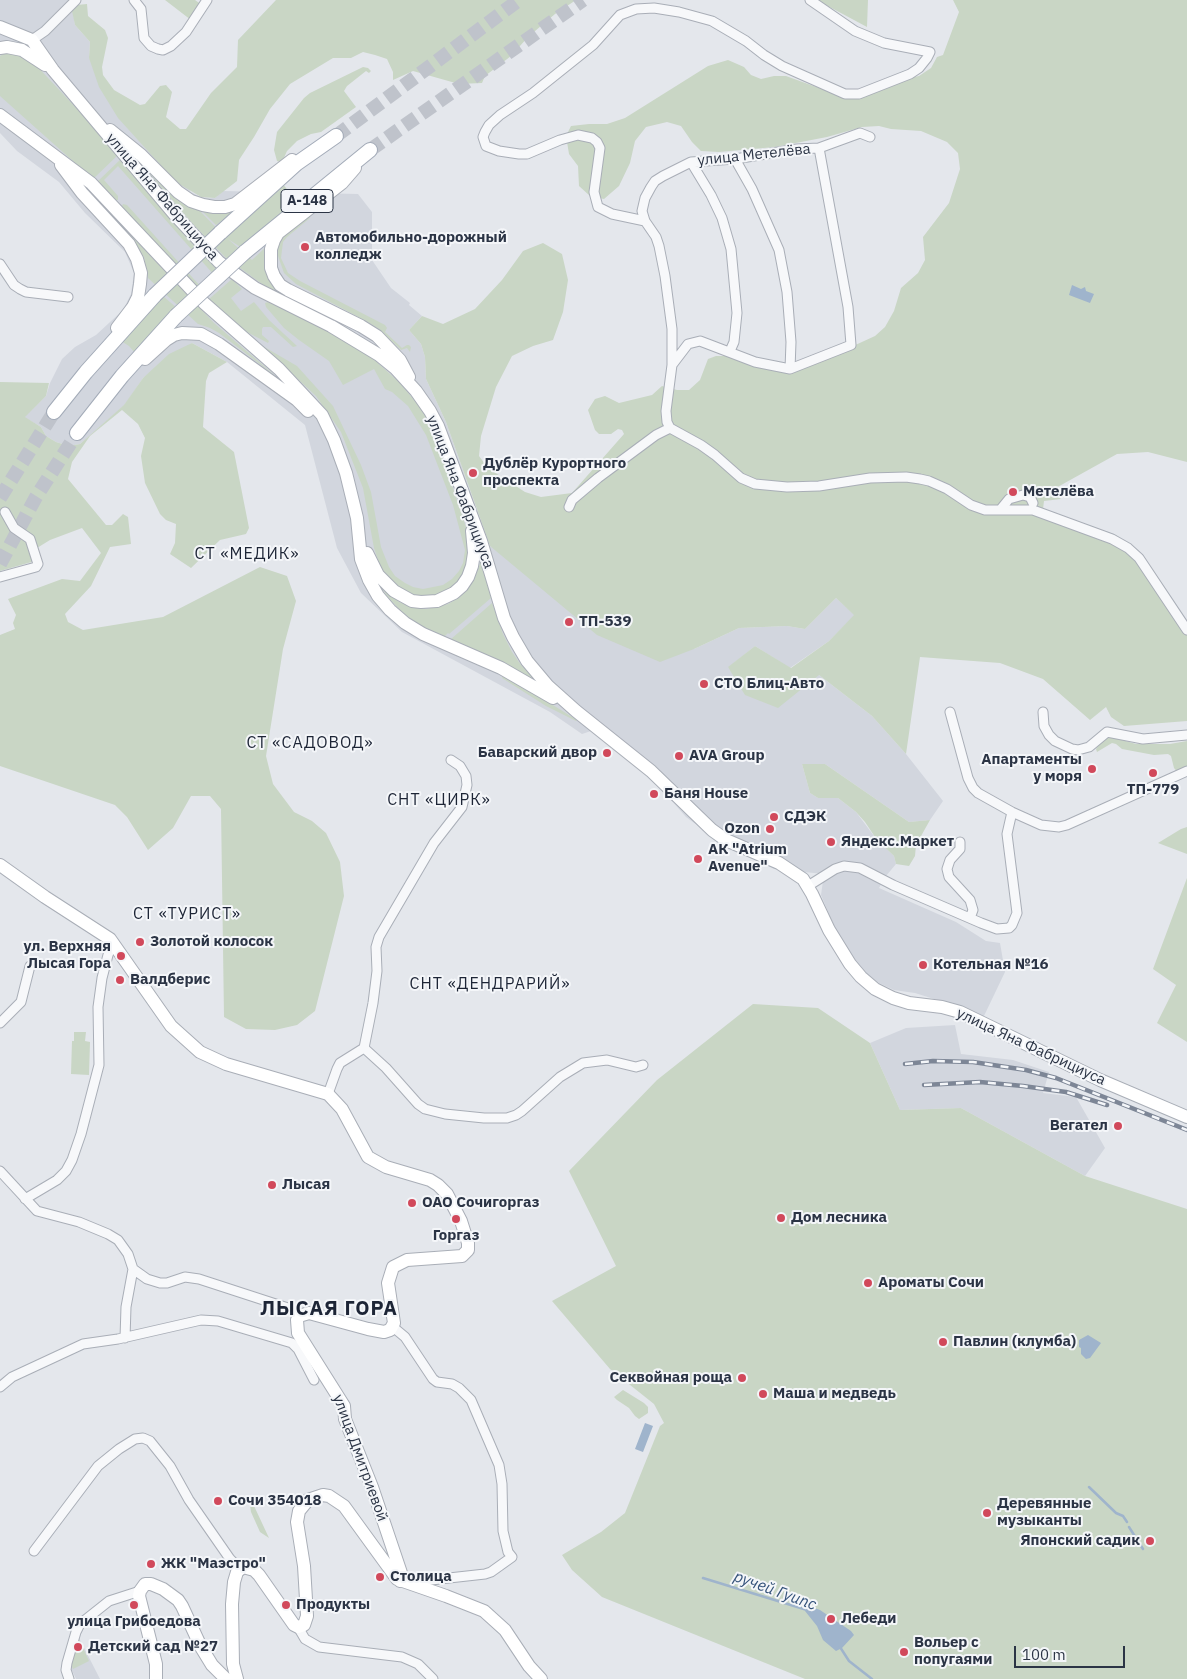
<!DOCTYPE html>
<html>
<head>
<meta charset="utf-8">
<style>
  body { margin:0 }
  #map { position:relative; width:1187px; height:1679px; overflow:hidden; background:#e4e7ec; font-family:"IBM Plex Sans",sans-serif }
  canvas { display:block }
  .scale { position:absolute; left:1014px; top:1646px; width:111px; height:22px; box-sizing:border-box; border:2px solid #2b3445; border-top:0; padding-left:6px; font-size:15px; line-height:18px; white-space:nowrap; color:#2b3445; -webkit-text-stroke:4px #f4f6f9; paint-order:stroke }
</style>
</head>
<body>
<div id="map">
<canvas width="1187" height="1679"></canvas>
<div class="scale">100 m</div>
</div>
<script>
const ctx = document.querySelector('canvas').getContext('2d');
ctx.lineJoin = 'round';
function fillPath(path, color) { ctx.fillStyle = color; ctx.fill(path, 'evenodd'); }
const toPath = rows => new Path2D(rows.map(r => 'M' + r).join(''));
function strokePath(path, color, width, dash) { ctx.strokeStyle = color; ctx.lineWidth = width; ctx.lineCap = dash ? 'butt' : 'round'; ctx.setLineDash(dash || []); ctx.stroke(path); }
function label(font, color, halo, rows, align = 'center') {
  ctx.font = font + ' "IBM Plex Sans",sans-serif'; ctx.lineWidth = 4; ctx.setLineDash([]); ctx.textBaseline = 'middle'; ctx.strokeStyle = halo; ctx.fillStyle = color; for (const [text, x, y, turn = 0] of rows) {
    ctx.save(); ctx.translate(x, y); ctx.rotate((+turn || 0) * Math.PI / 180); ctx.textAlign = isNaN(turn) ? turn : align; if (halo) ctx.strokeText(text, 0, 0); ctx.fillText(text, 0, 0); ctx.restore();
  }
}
const built = toPath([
  [0,0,81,0,73,11,75,25,90,42,89,58,191,192,201,197,215,198,223,191,358,194,372,212,372,260,391,288,410,303,409,305,422,316,409,330,421,344,425,357,426,379,446,422,490,546,694,649,739,628,787,626,805,629,836,598,855,615,829,641,790,668,755,646,728,668,819,675,872,716,906,754,943,801,930,820,909,822,825,764,802,764,810,793,818,798,838,798,856,812,877,840,894,856,896,864,886,876,879,888,956,922,986,941,1000,943,1005,972,983,1018,950,1004,915,993,894,990,877,982,860,968,834,926,821,895,824,874,774,869,721,843,686,817,637,761,594,730,582,734,550,712,402,632,361,593,337,548,305,425,227,362,192,343,143,378,125,405,80,444,69,446,56,442,46,436,41,427,24,417,46,396,50,383,62,359,75,347,96,335,123,310,131,294,134,273,125,252,85,213,59,182,17,151,0,133],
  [955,1025,961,1054,1013,1060,1049,1072,1043,1093,1076,1097,1105,1148,1085,1176,961,1108,900,1110,870,1043,906,1028],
  [77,1634,100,1679,76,1679,67,1660]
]);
const green = toPath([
  [165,0,195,0,202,5,191,20],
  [276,0,576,0,555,14,528,37,511,56,485,76,482,83,459,84,413,71,393,80,393,72,387,59,375,55,363,52,351,58,333,58,290,84,270,109,254,137,239,160,237,181,215,198,201,197,176,182,118,118,99,87,89,58,90,42,75,25,72,11,77,5,87,4,88,16,105,30,108,38,102,67,103,75,114,90,140,105,145,104,160,86,166,85,172,92,166,117,180,129,186,129,211,93,237,67,238,40],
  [816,0,868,0,867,27,839,12],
  [953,0,1187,0,1187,462,1148,452,1117,454,1054,489,1054,493,1061,499,1044,501,1043,509,1116,535,1131,546,1147,562,1187,625,1187,721,1124,726,1111,717,1106,707,1090,720,1043,679,1000,663,920,657,906,754,872,716,819,675,778,708,745,695,728,667,755,646,791,668,829,641,854,615,836,598,805,629,787,626,739,628,694,649,660,662,597,635,490,546,446,422,426,379,425,357,421,344,409,330,422,316,443,324,475,309,502,280,523,251,543,243,562,254,568,280,563,312,553,340,533,346,512,356,496,387,481,436,479,456,488,468,525,492,541,497,572,493,624,434,622,430,618,429,611,434,599,434,595,430,588,410,595,399,605,396,619,403,652,395,662,386,677,390,689,390,700,380,708,359,716,356,730,356,770,369,788,371,803,369,875,336,885,327,894,311,901,288,918,273,925,260,923,237,949,203,960,169,958,153,947,142,921,131,891,129,879,126,862,127,827,137,775,147,719,152,701,151,692,142,681,126,667,122,646,127,635,141,630,163,619,186,604,199,590,196,579,186,578,166,569,154,566,136,571,126,589,124,607,124,625,118,708,66,728,60,744,67,751,75,761,79,774,76,786,76,844,97,861,96,876,92,900,80,919,76,931,68,937,57,943,55,959,12],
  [5,53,14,53,33,62,94,127,118,155,93,179,0,96,0,56],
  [363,67,368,68,371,71,369,73,366,71,347,86,344,91,356,107,321,132,311,134,297,141,287,151,283,160,280,162,277,161,274,150,277,132,304,98,310,93],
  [131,152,190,207,200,211,225,237,283,184,289,192,299,198,242,248,228,239,252,260,267,246,265,257,266,273,281,292,311,309,262,284,225,257,191,222],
  [121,159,169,217,218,271,214,275,118,166,104,180,118,196,118,200,115,200,97,182],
  [123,204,127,205,201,287,199,289,123,208,122,206],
  [202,211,215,214,231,212,232,213,216,225],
  [309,214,310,218,287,237,283,242,281,258,288,273,300,281,385,325,387,328,385,332,402,348,407,345,409,345,411,347,410,352,407,348,401,350,399,348,379,329,366,321,296,284,284,273,277,253,280,237],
  [124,228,214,323,278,378,219,333,210,328,198,324,148,278,144,257],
  [232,279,242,289,231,298,241,311,254,302,269,320,297,346,293,347,271,327,263,327,262,329,262,335,269,341,268,343,241,329,208,300],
  [163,296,178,309,136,354,129,346,121,341],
  [268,302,330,332,370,356,399,382,425,413,434,431,467,530,469,553,465,572,457,584,451,589,434,596,415,595,405,592,388,579,380,566,374,548,363,488,341,432,316,396,261,345,297,366,333,406,361,465,371,492,381,547,389,567,395,576,405,583,413,587,423,589,443,585,452,579,459,571,463,563,465,550,453,505,426,435,408,406,392,392,385,389,374,369,343,385,329,361,299,340,284,328,266,307,265,303],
  [192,343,227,362,209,373,206,381,203,427,234,452,249,528,246,534,220,540,191,568,170,554,175,543,176,524,166,520,160,514,145,483,141,456,145,438,138,424,122,410,90,436,72,462,68,479,106,525,112,525,123,514,128,517,131,544,110,547,91,586,65,614,68,622,83,630,163,617,260,567,287,576,296,601,283,649,266,756,273,784,294,812,312,821,326,833,340,862,344,896,315,1011,297,1025,275,1030,246,1029,224,1017,221,809,210,796,191,796,173,828,148,850,127,817,115,805,0,766,0,635,15,629,13,623,16,615,8,599,62,579,80,581,101,553,82,528,50,540,37,548,35,561,0,571,0,382,49,383,46,396,25,417,41,427,46,436,56,442,69,446,80,444,124,405,143,378,169,354],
  [482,558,491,598,449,634,448,633,444,637,422,627,403,613,387,596,382,589,399,602,417,608,426,609,448,604,460,597,468,588,474,580],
  [492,603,503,634,512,652,521,665,541,684,450,640],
  [503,675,540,697,577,720,576,721,546,706,502,678],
  [1112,737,1136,744,1170,744,1187,741,1187,770,1179,774,1174,768,1171,756,1168,754,1154,755,1122,749,1116,744,1112,743,1097,752,1096,749,1098,746,1107,738],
  [802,764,825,764,909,822,930,820,916,845,915,856,909,866,896,864,894,856,877,840,865,822,856,812,838,798,818,798,810,793],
  [1187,827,1187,854,1158,843,1181,829],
  [1187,878,1187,1042,1157,1023,1176,985,1153,969],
  [753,1004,818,1008,870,1043,900,1110,961,1108,1085,1176,1187,1209,1187,1679,805,1679,602,1597,572,1570,562,1555,601,1532,625,1513,660,1426,664,1423,654,1404,610,1369,552,1301,616,1266,569,1171,657,1080],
  [74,1032,86,1032,85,1041,90,1042,89,1075,71,1074,72,1041,74,1041],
  [623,1390,644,1403,648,1407,648,1413,639,1419,635,1416,629,1408,617,1400,614,1397],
  [253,1504,255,1508,269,1538,260,1532,251,1512,250,1505],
  [78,1637,89,1661,73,1669,69,1660]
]);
const water = toPath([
  [1072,285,1081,289,1085,287,1086,291,1094,294,1090,303,1069,295],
  [1088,1335,1101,1343,1090,1358,1086,1359,1081,1354,1081,1348,1079,1347,1079,1340],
  [645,1423,653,1426,643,1452,635,1449],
  [809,1606,820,1610,851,1631,854,1635,842,1648,836,1651,823,1640,817,1626,805,1611,805,1607]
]);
const stream = toPath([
  [1089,1487,1116,1513,1123,1516,1127,1522],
  [1129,1527,1143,1549],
  [703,1578,807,1610],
  [840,1647,849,1661,872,1679]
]);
const primaryTunnel = toPath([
  [336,136,519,0],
  [370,150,583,0],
  [0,498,54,412],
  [0,564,36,497,77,433]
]);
const street = toPath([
  [134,0,141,9,144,38,151,46,158,49,163,50,171,46,186,32,207,0],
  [32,40,45,31,76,0],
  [735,159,752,189,779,250,787,292,791,342,790,369],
  [691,162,711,195,722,218,731,249,737,313,734,342,730,351],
  [645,221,612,214,598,207,594,192,600,148,597,142,592,138,578,135,560,140,527,154,519,154,499,151,486,146,483,137,485,132,489,125,500,115,533,93,593,45,620,15,636,9,654,8,679,12,712,21,746,41,764,55,782,66,845,94,859,94,910,74,919,68,927,58,930,52,884,43,855,31,810,0],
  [0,264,14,285,20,289,26,292,68,297],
  [672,365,688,344,700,341,755,362,790,369,851,345,848,307,819,148],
  [670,428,667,422,666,411,672,365,672,329,665,276,659,246,656,237,645,221,642,211,645,198,651,187,655,181,663,176,691,162,735,159,797,149,819,148,860,133,870,137],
  [569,507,572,500,598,478,656,435,670,428,701,445,715,455,741,478,755,484,787,487,819,486,870,478,906,477,920,479,929,481,947,489,971,505,985,510,1033,510,1112,539,1128,548,1139,558,1187,630],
  [1000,510,1009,499,1023,495,1030,497,1033,503],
  [0,577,36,567,38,564,30,539,14,528,5,512],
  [950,712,968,778,973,788,978,793,1012,812,1041,825,1059,827,1067,825,1187,771],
  [1043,712,1044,726,1049,735,1055,741,1072,749,1078,750,1089,747,1107,732,1143,739,1187,735],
  [960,842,960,849,950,860,947,869,949,877,970,900,973,910,970,918],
  [808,886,835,869,844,866,860,868,893,885,981,923,997,929,1009,928,1012,925,1017,913,1007,834,1012,812],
  [0,1023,21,1002,30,966],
  [364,1048,386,1068,418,1104,425,1109,445,1114,484,1118,507,1118,516,1115,522,1111,560,1077,583,1063,607,1060,636,1067,643,1065],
  [328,1094,337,1069,340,1063,364,1048,373,1003,377,971,376,947,379,937,434,843,462,807,467,785,466,776,460,766,451,760],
  [0,1171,37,1211,79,1222,108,1234,118,1240,128,1254,133,1269,147,1279,160,1283,167,1283,185,1277,199,1279,288,1308,299,1316],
  [25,1199,57,1180,66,1171,72,1160,81,1134,99,1065,98,1007,102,978,108,955,113,943],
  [393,1327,405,1337,433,1379,437,1382,452,1384,459,1388,471,1400,499,1465,502,1484,503,1531,508,1552,512,1557,491,1572,485,1574,422,1581,411,1584],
  [125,1338,126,1307,133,1269],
  [0,1387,12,1377,83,1344,118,1339,201,1320,218,1321,292,1343,298,1349,314,1380],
  [34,1551,98,1466,119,1449,135,1439,143,1438,150,1441,170,1466,189,1500,230,1559,240,1569],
  [298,1627,305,1639,319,1647,402,1657,418,1664,433,1679],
  [69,1679,66,1670,67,1663,76,1632,80,1624,109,1601,140,1591]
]);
const secondary = toPath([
  [0,27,32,40,53,70,175,215,219,262,255,288,331,326,379,355,395,368,416,391,430,411,438,426,481,541,504,618,513,637,527,661,548,686,576,711,651,771,712,830,726,840,779,863,803,879,812,894,829,930,850,964,861,977,875,989,893,998,909,1003,942,1007,960,1012,1100,1080,1187,1117],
  [0,48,7,47,22,50,45,65],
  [0,115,91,183,204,303,279,369,322,415,334,440,346,473,357,518,361,559,369,580,378,596,390,610,405,623,423,634,501,668,553,698],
  [110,130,141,155,178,192,191,201,203,205,214,207,225,207,235,204,292,160],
  [61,165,82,193,129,244,137,259,141,273,140,284,138,297,133,307,117,328],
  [355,168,342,183,278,233,274,240,271,249,271,268,274,276,280,285,288,290,361,326,377,336,400,360,409,377],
  [145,359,166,340,174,335,182,333,201,334,219,344,297,400,308,411],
  [367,553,378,575,394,591,412,601,421,602,437,601,454,593,462,586,468,577,472,566,474,553,472,531],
  [0,865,45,897,110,939,171,1026,200,1052,226,1064,328,1094,342,1109,368,1157,386,1167,430,1180,438,1185,447,1194,461,1221,468,1243,468,1250,462,1256,407,1260,393,1267,388,1283,394,1323,390,1330,384,1332,368,1329,309,1313,299,1316,297,1320,298,1333,344,1406,345,1419,372,1487,401,1573,400,1581],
  [156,1679,156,1664,139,1596,140,1591,145,1584,151,1584,163,1589,178,1600,182,1606,201,1647,212,1665,226,1679],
  [237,1679,233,1664,232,1604,234,1582,237,1572,243,1567,254,1570,259,1575,294,1625,298,1627,304,1625,307,1616,304,1566,297,1522,299,1511,308,1500,323,1495,329,1496,344,1506,397,1579,446,1596,484,1611,505,1630,529,1666,541,1679]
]);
const primary = toPath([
  [220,233,296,164,336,136],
  [245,252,370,150],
  [54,412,86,372,155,295],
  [77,433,122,376,176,316]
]);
const rail = toPath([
  [905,1064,933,1061,973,1062,1026,1070,1056,1078,1187,1130],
  [924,1085,980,1082,1023,1086,1066,1092,1107,1105]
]);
const primaryBridge = toPath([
  [155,295,220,233],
  [176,316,245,252]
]);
const markers = [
  [305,247,5,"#d1495b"],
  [473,473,5,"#d1495b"],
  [1013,492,5,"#d1495b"],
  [569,622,5,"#d1495b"],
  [704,684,5,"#d1495b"],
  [607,753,5,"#d1495b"],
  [679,756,5,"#d1495b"],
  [1092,769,5,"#d1495b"],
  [1153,773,5,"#d1495b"],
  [654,794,5,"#d1495b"],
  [774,817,5,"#d1495b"],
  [770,829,5,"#d1495b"],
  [831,842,5,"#d1495b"],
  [698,859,5,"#d1495b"],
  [140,942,5,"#d1495b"],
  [121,956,5,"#d1495b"],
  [923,965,5,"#d1495b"],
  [120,980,5,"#d1495b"],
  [1118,1126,5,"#d1495b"],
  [272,1185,5,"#d1495b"],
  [412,1203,5,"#d1495b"],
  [781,1218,5,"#d1495b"],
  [456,1219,5,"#d1495b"],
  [868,1283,5,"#d1495b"],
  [943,1342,5,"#d1495b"],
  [742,1378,5,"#d1495b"],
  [763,1394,5,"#d1495b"],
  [218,1501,5,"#d1495b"],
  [987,1513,5,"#d1495b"],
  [1150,1541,5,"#d1495b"],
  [151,1564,5,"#d1495b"],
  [380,1577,5,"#d1495b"],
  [134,1605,5,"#d1495b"],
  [286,1605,5,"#d1495b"],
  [831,1619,5,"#d1495b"],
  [78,1647,5,"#d1495b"],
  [904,1652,5,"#d1495b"]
];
const shields = [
  [307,201,52]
];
const shieldNames = [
  ["А-148",307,201]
];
const streetNames = [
  ["улица Метелёва",754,155,-6],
  ["улица Яна Фабрициуса",162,197,49],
  ["улица Яна Фабрициуса",460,492,69],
  ["улица Яна Фабрициуса",1031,1047,25],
  ["улица Дмитриевой",360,1458,70]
];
const poiNames = [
  ["Автомобильно-дорожный",315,238],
  ["колледж",315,255],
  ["Дублёр Курортного",483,464],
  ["проспекта",483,481],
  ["Метелёва",1023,492],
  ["ТП-539",579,622],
  ["СТО Блиц-Авто",714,684],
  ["Баварский двор",597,753,"right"],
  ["AVA Group",689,756],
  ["Апартаменты",1082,760,"right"],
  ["у моря",1082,777,"right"],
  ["ТП-779",1153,790,"center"],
  ["Баня House",664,794],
  ["СДЭК",784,817],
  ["Ozon",760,829,"right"],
  ["Яндекс.Маркет",841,842],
  ["АК \"Atrium",708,850],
  ["Avenue\"",708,867],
  ["Золотой колосок",150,942],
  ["ул. Верхняя",111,947,"right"],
  ["Лысая Гора",111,964,"right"],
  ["Котельная №16",933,965],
  ["Валдберис",130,980],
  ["Вегател",1108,1126,"right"],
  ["Лысая",282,1185],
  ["ОАО Сочигоргаз",422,1203],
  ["Дом лесника",791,1218],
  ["Горгаз",456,1236,"center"],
  ["Ароматы Сочи",878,1283],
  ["Павлин (клумба)",953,1342],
  ["Секвойная роща",732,1378,"right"],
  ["Маша и медведь",773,1394],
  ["Сочи 354018",228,1501],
  ["Деревянные",997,1504],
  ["музыканты",997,1521],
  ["Японский садик",1140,1541,"right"],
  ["ЖК \"Маэстро\"",161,1564],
  ["Столица",390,1577],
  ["Продукты",296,1605],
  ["Лебеди",841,1619],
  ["улица Грибоедова",134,1622,"center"],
  ["Вольер с",914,1643],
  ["попугаями",914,1660],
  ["Детский сад №27",88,1647]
];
const neighbourhoodNames = [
  ["СТ «МЕДИК»",247,554],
  ["СТ «САДОВОД»",310,743],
  ["СНТ «ЦИРК»",439,800],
  ["СТ «ТУРИСТ»",187,914],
  ["СНТ «ДЕНДРАРИЙ»",490,984]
];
const waterNames = [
  ["ручей Гуипс",775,1591,20]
];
const districtNames = [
  ["ЛЫСАЯ ГОРА",329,1309]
];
fillPath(built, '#d2d6de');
fillPath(green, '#c9d6c5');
fillPath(water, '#9fb4cc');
strokePath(stream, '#9fb4cc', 2.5);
strokePath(primaryTunnel, '#bfc3cb', 14, [14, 7]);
strokePath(street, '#a9aeb7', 11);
strokePath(secondary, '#a9aeb7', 14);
strokePath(primary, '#a3abb8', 16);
strokePath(street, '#f7f8fa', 9);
strokePath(secondary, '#fff', 12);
strokePath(primary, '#fff', 14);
strokePath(rail, '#7d8696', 4.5);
strokePath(rail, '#f4f6f9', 2.5, [8]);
strokePath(primaryBridge, '#a3abb8', 16, []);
strokePath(primaryBridge, '#fff', 14);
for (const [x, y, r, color] of markers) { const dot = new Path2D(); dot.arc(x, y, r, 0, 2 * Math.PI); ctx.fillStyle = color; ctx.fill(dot); strokePath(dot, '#f4f6f9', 2); }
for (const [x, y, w] of shields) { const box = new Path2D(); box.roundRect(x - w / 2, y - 11.5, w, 23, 4); ctx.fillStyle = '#f4f6f9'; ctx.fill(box); strokePath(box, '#2b3445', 1); }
label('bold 14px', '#2b3445', null, shieldNames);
label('15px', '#2b3445', '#f4f6f9', streetNames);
label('bold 15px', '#2b3445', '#f4f6f9', poiNames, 'left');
ctx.letterSpacing = '1px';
label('16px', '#1d2536', '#f4f6f9', neighbourhoodNames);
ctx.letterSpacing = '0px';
label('italic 16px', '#34527a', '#f4f6f9', waterNames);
ctx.letterSpacing = '1px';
label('bold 20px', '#1d2536', '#f4f6f9', districtNames);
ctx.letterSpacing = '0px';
</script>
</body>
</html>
